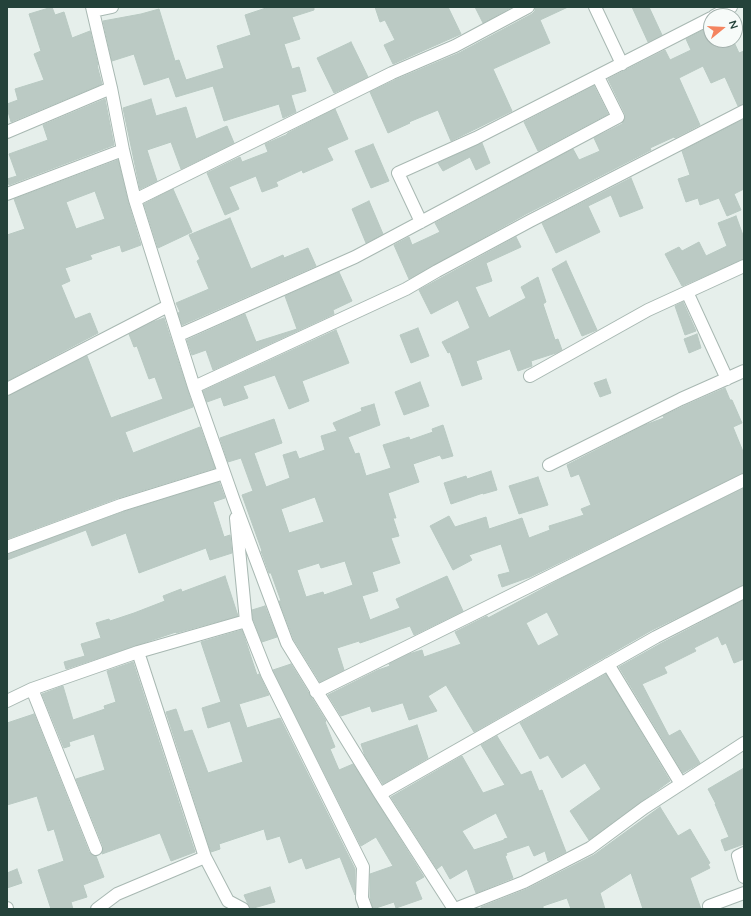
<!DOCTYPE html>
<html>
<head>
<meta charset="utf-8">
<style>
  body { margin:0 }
  #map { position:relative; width:751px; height:916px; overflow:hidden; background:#e6efeb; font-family:Quicksand,sans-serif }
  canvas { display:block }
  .frame { position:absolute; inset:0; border:8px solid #24423a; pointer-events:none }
  .north { position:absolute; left:703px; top:8px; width:40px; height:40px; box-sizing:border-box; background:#f7fbf9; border:1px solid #a3b1ad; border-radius:50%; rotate:72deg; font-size:11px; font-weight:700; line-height:16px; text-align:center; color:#24423a }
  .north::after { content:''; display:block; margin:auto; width:14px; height:18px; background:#f4845f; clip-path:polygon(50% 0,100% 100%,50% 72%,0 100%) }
</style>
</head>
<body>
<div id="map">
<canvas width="751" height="916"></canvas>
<div class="frame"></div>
<div class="north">N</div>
</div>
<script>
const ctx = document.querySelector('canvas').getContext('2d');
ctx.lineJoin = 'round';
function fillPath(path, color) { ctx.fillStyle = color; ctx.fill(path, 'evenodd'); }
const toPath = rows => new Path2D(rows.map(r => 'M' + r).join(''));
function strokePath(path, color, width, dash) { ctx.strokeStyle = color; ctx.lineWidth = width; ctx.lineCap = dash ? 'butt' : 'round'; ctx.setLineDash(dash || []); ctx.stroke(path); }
const building = toPath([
  [52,7,55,15,64,12,72,38,90,31,98,65,97,65,102,84,11,122,7,108,7,104,18,100,15,89,44,80,34,54,41,51,29,14,52,7],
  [269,7,314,7,314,10,292,17,300,39,284,44,292,69,299,67,306,91,291,95,296,112,283,118,279,104,224,121,213,86,176,97,169,77,144,85,134,54,112,61,103,21,141,14,159,9,175,61,179,60,186,80,224,68,217,46,251,35,245,15,269,7],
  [375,7,448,7,461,34,393,64,384,45,395,40,385,20,380,22,375,7],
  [475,7,512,7,483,23,475,7],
  [535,7,568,7,540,20,550,43,493,69,512,111,451,141,438,110,409,122,410,123,388,133,370,92,395,80,459,53,532,14,535,11,535,7],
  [632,7,649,7,662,35,648,42,632,7],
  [711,26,711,40,733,40,739,53,744,51,744,104,738,106,725,77,711,83,703,66,679,78,700,125,675,138,674,137,650,148,651,150,526,214,409,279,394,245,409,237,412,245,440,232,435,223,573,149,579,160,600,151,594,138,622,124,625,118,625,114,608,79,665,50,670,60,691,50,686,39,711,26],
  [351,42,368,77,334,93,317,58,351,42],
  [594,86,608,114,538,151,524,122,594,86],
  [105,99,114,145,9,185,7,179,17,176,9,154,48,140,43,125,105,99],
  [151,99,156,116,186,107,196,139,227,126,234,143,181,169,171,142,147,150,157,181,140,189,123,108,151,99],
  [335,109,348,139,327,148,333,160,303,173,302,170,276,182,278,186,262,192,256,176,229,187,239,209,225,215,207,173,240,157,242,162,268,152,265,144,286,135,288,133,335,109],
  [744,119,744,189,734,194,741,210,727,216,719,198,700,205,698,198,686,202,678,179,690,175,682,151,744,119],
  [482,143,490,163,476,170,470,157,443,171,438,163,482,143],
  [373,144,389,181,371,188,355,151,373,144],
  [118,160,128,202,141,245,122,252,120,245,90,255,92,259,65,268,70,281,61,285,75,319,90,313,98,333,7,381,7,235,25,229,14,199,118,160],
  [95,191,105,219,76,229,66,202,95,191],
  [631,178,643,208,620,217,611,195,588,206,600,232,556,253,542,223,631,178],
  [173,189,192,232,158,248,144,204,173,189],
  [369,201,383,234,366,243,352,209,369,201],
  [736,216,744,238,744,259,682,286,665,254,679,247,682,251,699,242,706,256,727,246,718,223,736,216],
  [230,218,251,269,283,255,284,258,308,248,316,266,182,325,178,313,180,312,176,303,209,289,197,261,200,259,189,235,230,218],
  [516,237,521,247,486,263,492,281,475,287,489,318,526,298,521,287,538,277,546,302,543,304,555,340,558,339,562,350,556,353,531,361,532,366,518,371,510,349,476,361,482,379,462,386,450,352,448,353,442,342,470,328,458,300,431,314,419,290,516,237],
  [566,261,597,330,582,336,552,269,566,261],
  [339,272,352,301,333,310,334,314,213,370,206,350,192,355,187,340,245,314,256,342,297,329,285,296,339,272],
  [683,302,696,331,685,335,675,306,683,302],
  [164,318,193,407,125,432,133,453,200,427,215,468,118,498,7,539,7,396,87,356,111,418,163,399,155,377,149,379,137,346,134,347,129,334,153,322,164,318],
  [418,328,429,356,411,363,400,335,418,328],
  [336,330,349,363,302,381,309,401,289,409,275,375,243,386,248,398,224,406,221,397,207,402,203,391,336,330],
  [697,334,701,348,689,353,684,339,697,334],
  [606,379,611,393,600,397,594,383,606,379],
  [420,382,429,406,404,415,395,392,420,382],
  [725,388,730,400,732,400,742,423,733,427,744,454,744,473,530,577,502,587,498,575,510,572,501,544,469,555,472,560,453,570,430,526,449,516,455,527,486,517,489,529,522,518,529,538,550,530,549,526,584,515,581,509,591,505,579,474,571,477,567,465,645,425,664,418,663,416,684,406,725,388],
  [374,404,380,425,348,437,355,454,359,453,366,476,391,468,383,445,409,437,410,440,433,432,432,429,443,425,453,456,442,459,440,455,413,464,419,482,388,493,396,518,393,518,399,536,391,538,400,563,372,572,378,591,362,596,370,620,400,608,396,599,447,576,463,611,414,635,410,626,360,643,359,641,337,648,344,670,320,682,294,640,279,601,281,601,271,573,269,573,261,551,262,551,242,495,253,491,241,458,228,462,220,438,274,419,282,443,254,453,266,487,290,478,283,455,296,451,299,459,325,450,321,436,337,431,333,423,362,411,361,408,374,404],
  [315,497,324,522,289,533,281,509,315,497],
  [345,561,353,585,324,595,323,592,306,597,297,570,319,563,321,568,345,561],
  [491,471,497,490,483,494,483,493,451,504,444,483,466,476,467,479,491,471],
  [538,477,548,505,519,514,509,486,538,477],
  [219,482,225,498,213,502,224,537,230,535,232,553,210,560,206,548,139,573,126,533,92,546,86,530,7,560,7,554,123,512,219,482],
  [744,488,744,585,652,630,474,732,446,685,428,696,437,711,409,720,403,703,402,703,372,712,370,706,341,716,328,695,378,670,390,666,389,664,409,654,422,650,424,657,461,644,455,632,487,616,488,618,570,574,744,488],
  [547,612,559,635,538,646,526,623,547,612],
  [225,576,238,616,176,633,176,632,66,669,64,662,85,656,81,644,101,638,96,623,109,619,110,621,134,613,165,601,163,596,181,589,182,592,225,576],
  [744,600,744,659,734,663,726,643,722,645,718,636,694,648,696,651,664,667,667,673,642,684,669,736,680,730,700,763,683,773,619,667,660,644,744,600],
  [265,606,277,637,262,642,253,619,252,610,265,606],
  [242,630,257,675,259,674,269,695,239,704,247,728,280,718,355,869,355,895,340,857,306,869,302,858,289,863,280,836,267,840,264,829,219,844,220,849,211,852,166,712,176,709,184,732,192,730,208,773,243,762,230,721,208,728,202,708,221,702,201,642,242,630],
  [133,662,195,852,171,861,160,833,102,854,103,846,76,779,105,770,94,734,69,742,70,746,64,748,42,694,63,686,73,720,105,709,104,706,116,702,107,671,133,662],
  [291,664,326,721,325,722,335,747,330,749,339,770,353,764,424,877,415,882,422,899,396,908,394,902,373,909,370,897,370,874,393,866,376,837,361,846,273,670,291,664],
  [606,674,670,781,589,840,570,811,601,789,585,763,562,778,548,755,540,759,520,723,606,674],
  [34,714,89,852,92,855,96,856,104,877,83,885,87,897,71,902,73,909,51,909,38,870,64,861,54,829,48,831,37,796,7,805,7,723,34,714],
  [417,725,428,758,383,784,365,756,361,744,417,725],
  [497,736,521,775,531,771,539,791,542,790,566,852,548,861,545,851,534,856,529,845,506,853,507,855,505,856,513,878,476,893,467,869,450,879,442,865,437,869,391,797,462,756,483,793,505,785,481,745,497,736],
  [496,813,508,838,504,839,504,840,474,850,462,831,496,813],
  [744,768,744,844,725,851,721,840,729,837,715,804,716,804,708,789,744,768],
  [660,807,678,836,690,829,710,863,708,864,710,868,690,878,701,909,643,909,631,873,600,893,605,909,571,909,567,898,543,906,543,909,481,909,481,907,527,889,594,855,660,807],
  [17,869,22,883,7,888,7,873,17,869],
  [270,887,275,902,250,909,244,895,270,887]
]);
const minor = toPath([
  [92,7,111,88,123,150,135,200,194,387,234,501,287,643,380,794,454,909],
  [595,7,622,64],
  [93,11,112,7],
  [714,16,731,7],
  [7,132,111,88],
  [7,194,123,150],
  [135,200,392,73,455,46,528,7],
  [421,222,398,173,476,138,711,18],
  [687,292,727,379],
  [179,335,355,257,618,117,598,77],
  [530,376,648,310,744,266],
  [194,387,406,289,437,271,530,221,744,111],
  [7,389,168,306],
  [549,465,681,399,744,371],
  [236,518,246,621,267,674,363,867,362,898,366,909],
  [7,547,121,505,224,473],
  [138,652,205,857,228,901,243,909],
  [608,664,681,784],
  [32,689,96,849],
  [316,692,744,480],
  [7,701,32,689,138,652,246,621],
  [380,794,656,637,744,592],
  [744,853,738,856,744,877],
  [7,908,7,909],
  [97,909,117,894,205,857],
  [455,909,524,882,590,848,644,808,744,743],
  [710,909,709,906,744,893]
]);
fillPath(building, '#bbcac4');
strokePath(building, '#b8c9c2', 1);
strokePath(minor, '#a8b8b2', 14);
strokePath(minor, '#fff', 12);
</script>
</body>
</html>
